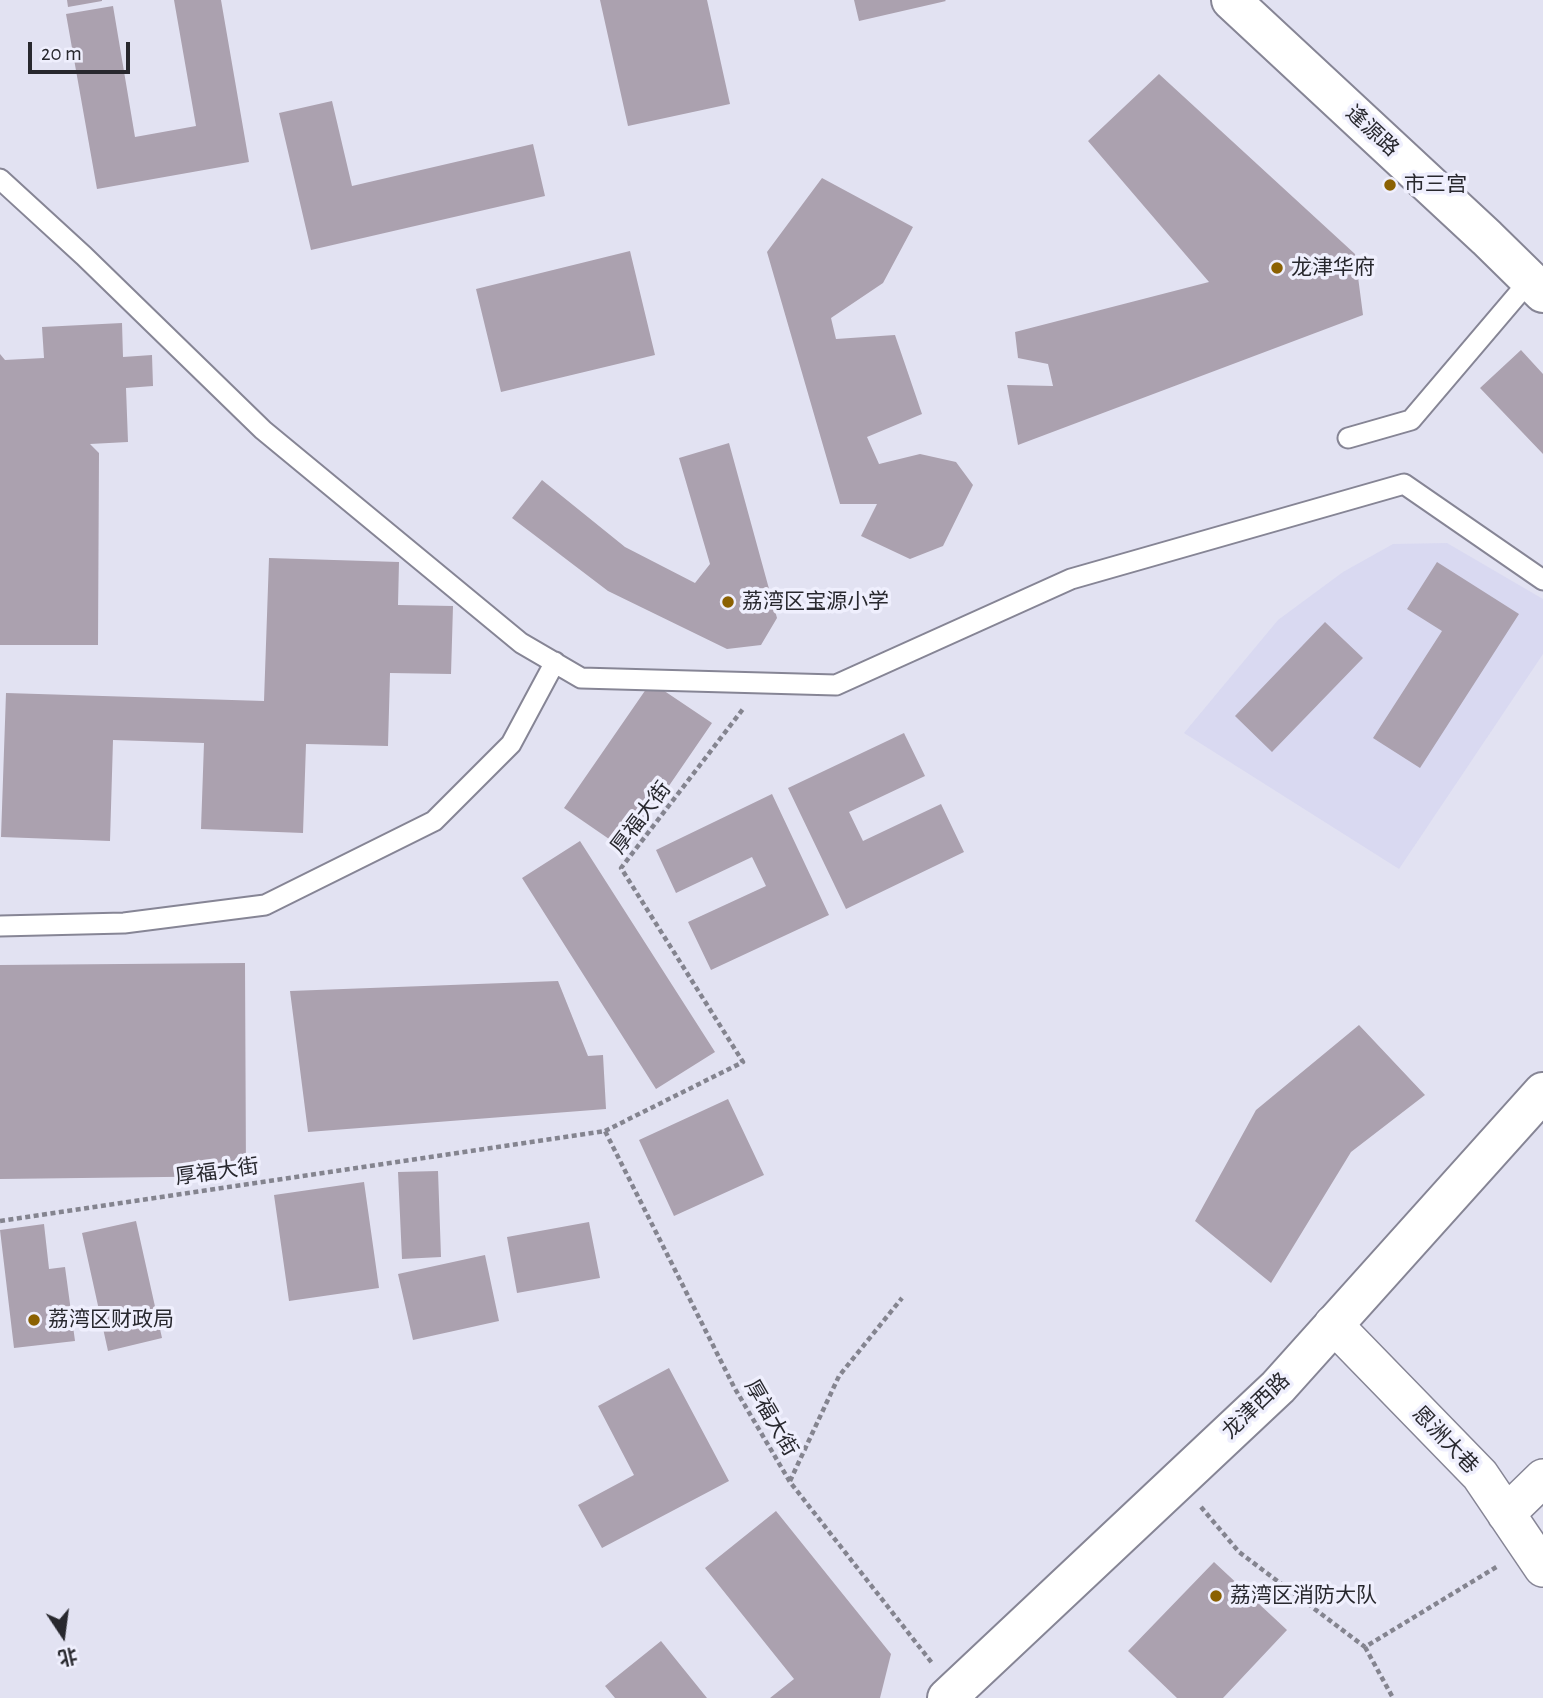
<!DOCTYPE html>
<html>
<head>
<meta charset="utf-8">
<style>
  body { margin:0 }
  #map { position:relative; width:1543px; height:1698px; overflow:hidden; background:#e2e2f2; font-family:"Alegreya Sans","Noto Sans SC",sans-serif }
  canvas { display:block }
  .north { position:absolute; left:28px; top:1600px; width:70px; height:70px; -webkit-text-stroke:5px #efeffd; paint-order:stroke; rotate:167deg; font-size:19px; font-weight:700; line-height:28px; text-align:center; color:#28282e }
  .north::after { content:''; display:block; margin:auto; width:24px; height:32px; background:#28282e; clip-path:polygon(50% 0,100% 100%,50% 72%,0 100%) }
  .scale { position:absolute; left:28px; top:42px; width:102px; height:32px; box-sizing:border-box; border:4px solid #28282e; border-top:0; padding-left:9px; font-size:21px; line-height:24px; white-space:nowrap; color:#28282e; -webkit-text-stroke:5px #efeffd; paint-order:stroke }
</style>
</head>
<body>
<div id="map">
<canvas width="1543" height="1698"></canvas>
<div class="north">北</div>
<div class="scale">20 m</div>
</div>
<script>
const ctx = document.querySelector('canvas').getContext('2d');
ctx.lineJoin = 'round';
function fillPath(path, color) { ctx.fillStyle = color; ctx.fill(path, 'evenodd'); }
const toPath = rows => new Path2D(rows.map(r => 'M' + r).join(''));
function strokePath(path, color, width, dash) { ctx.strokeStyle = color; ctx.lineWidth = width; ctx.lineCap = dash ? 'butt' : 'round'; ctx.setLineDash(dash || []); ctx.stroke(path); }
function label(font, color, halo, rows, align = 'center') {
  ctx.font = font + ' "Alegreya Sans","Noto Sans SC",sans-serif'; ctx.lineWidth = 7; ctx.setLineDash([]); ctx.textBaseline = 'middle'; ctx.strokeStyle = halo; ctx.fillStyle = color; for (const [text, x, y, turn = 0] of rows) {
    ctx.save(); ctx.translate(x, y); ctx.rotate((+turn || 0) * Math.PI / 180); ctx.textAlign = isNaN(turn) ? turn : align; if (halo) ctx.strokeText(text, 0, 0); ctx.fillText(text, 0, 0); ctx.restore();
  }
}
const built = toPath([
  [1447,543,1543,599,1543,654,1399,869,1184,733,1278,620,1343,572,1393,544]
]);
const building = toPath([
  [67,0,102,0,102,1,68,7],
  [174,0,221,0,249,162,97,189,66,14,113,6,135,137,196,126],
  [600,0,707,0,730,104,628,126],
  [854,0,945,0,946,1,859,21],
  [1159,74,1355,254,1363,315,1018,445,1007,385,1053,386,1048,364,1018,358,1015,332,1209,282,1088,141],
  [332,101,352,186,533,144,545,196,311,250,279,113],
  [822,178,913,227,883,283,831,318,836,339,895,335,922,414,867,437,879,464,920,454,956,462,973,485,943,546,910,559,861,536,877,504,840,504,767,252],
  [630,251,655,355,501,392,476,289],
  [122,323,123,357,152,355,153,386,126,388,128,442,90,444,99,453,98,645,0,645,0,354,5,360,44,358,42,327],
  [1521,350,1543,374,1543,454,1480,388],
  [729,443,777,618,761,645,727,649,608,591,512,518,542,480,625,547,695,583,710,564,679,458],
  [269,558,399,562,398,605,453,606,451,674,390,673,388,746,306,744,303,833,201,829,204,743,113,740,110,841,1,837,6,693,264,701],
  [1437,562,1519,614,1420,768,1373,738,1442,631,1407,609],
  [1325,622,1363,658,1272,752,1235,716],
  [651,682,712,723,625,850,564,808],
  [904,733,925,776,849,812,863,841,941,804,964,852,846,909,788,788],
  [772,794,829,915,711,970,688,922,766,886,752,857,676,893,656,850],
  [580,841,715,1052,656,1089,522,878],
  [245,963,246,1176,0,1179,0,965],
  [558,981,588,1056,603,1055,606,1109,308,1132,290,991],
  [1359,1025,1425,1095,1351,1152,1271,1283,1195,1221,1256,1110],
  [728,1099,764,1175,674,1216,639,1140],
  [438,1171,441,1257,402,1259,398,1172],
  [364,1182,379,1288,289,1301,274,1195],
  [136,1221,162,1338,108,1351,82,1233],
  [589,1222,600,1278,517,1293,507,1237],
  [44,1224,49,1269,65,1267,75,1341,14,1348,0,1230],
  [485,1255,499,1321,413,1340,398,1274],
  [669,1368,729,1481,602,1548,578,1505,634,1475,598,1406],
  [776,1511,891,1654,880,1698,770,1698,794,1679,705,1568],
  [1214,1562,1287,1630,1223,1698,1177,1698,1128,1651],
  [661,1641,707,1698,615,1698,605,1686]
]);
const path = toPath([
  [605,1131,743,1062,621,868,743,709],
  [0,1221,605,1131,734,1387,790,1482,932,1663],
  [790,1481,839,1376,902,1298],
  [1201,1507,1239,1552,1365,1647,1498,1566],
  [1365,1647,1393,1698]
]);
const service = toPath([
  [0,179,84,256,263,430,521,643,581,678,836,685,1071,579,1404,484,1543,580],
  [1348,438,1411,420,1530,280],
  [0,926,124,923,265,905,434,821,511,744,555,662]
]);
const minor = toPath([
  [1333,1324,1480,1475,1543,1568],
  [1506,1514,1543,1478]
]);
const tertiary = toPath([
  [1231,0,1487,238,1543,293],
  [947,1698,1278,1387,1543,1092]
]);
const markers = [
  [1390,185,7,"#8b6102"],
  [1277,268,7,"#8b6102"],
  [728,602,7,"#8b6102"],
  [34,1320,7,"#8b6102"],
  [1216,1596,7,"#8b6102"]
];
const streetNames = [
  ["逢源路",1372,131,43],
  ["厚福大街",641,818,-53],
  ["厚福大街",217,1172,-8],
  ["龙津西路",1256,1406,-44],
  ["厚福大街",771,1418,60],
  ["恩洲大巷",1445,1440,46]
];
const poiNames = [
  ["市三宫",1404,185],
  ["龙津华府",1291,268],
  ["荔湾区宝源小学",742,602],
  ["荔湾区财政局",48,1320],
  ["荔湾区消防大队",1230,1596]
];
fillPath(built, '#d9d9f1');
fillPath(building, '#aba1af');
strokePath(service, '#868595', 23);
strokePath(minor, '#868595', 40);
strokePath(tertiary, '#868595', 42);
strokePath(path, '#84848f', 4.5, [5, 3.5]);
strokePath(service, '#fff', 19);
strokePath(minor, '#fff', 37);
strokePath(tertiary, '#fff', 38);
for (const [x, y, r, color] of markers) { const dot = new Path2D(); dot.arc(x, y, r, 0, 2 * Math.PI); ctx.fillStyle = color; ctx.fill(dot); strokePath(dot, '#efeffd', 2.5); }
label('21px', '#28282e', '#efeffd', streetNames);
label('21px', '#28282e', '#efeffd', poiNames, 'left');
</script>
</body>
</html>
